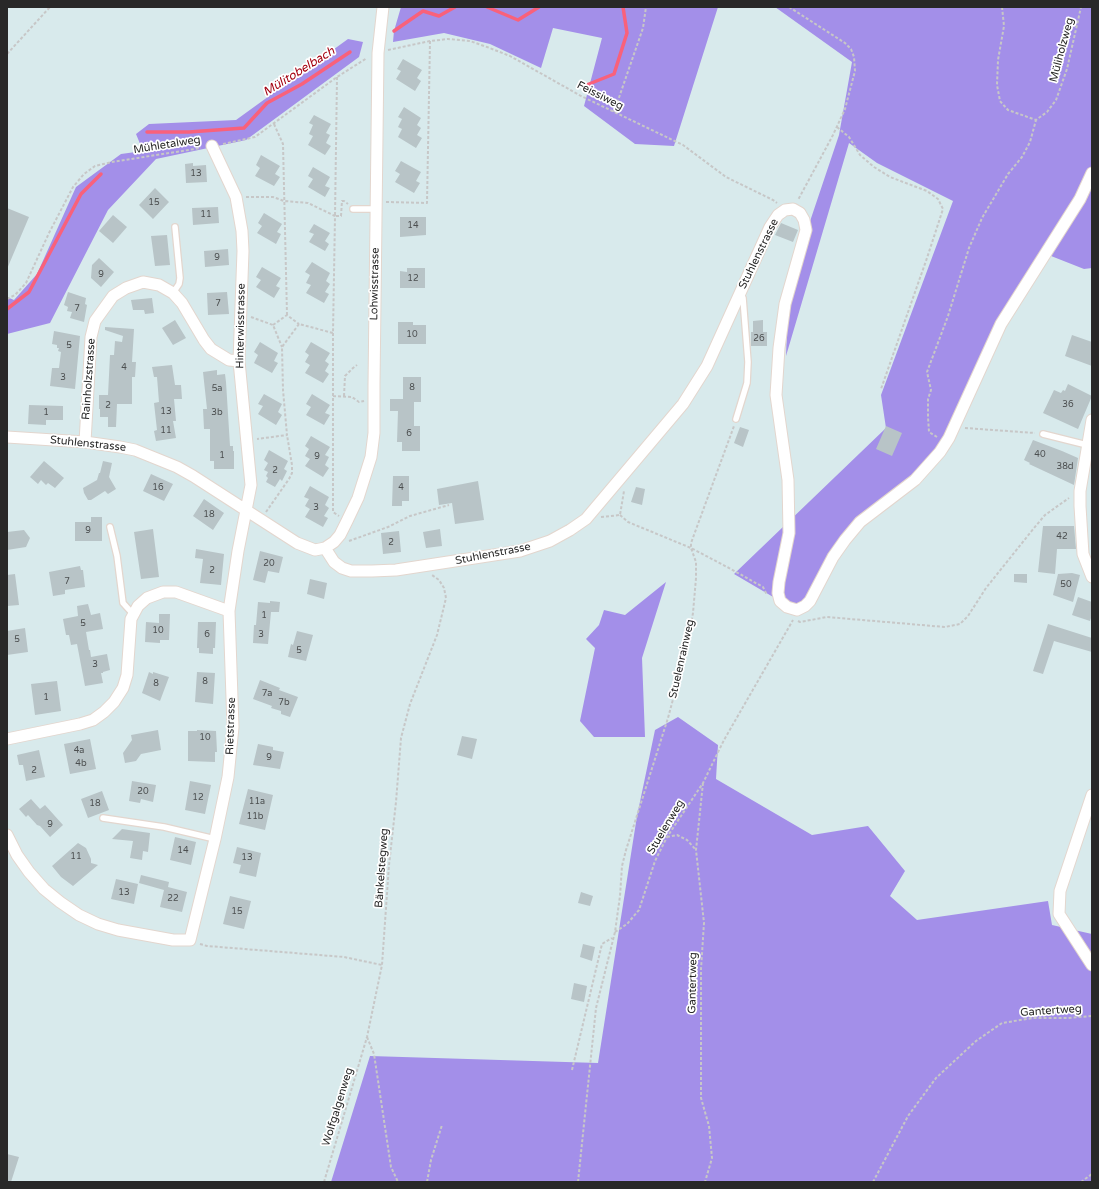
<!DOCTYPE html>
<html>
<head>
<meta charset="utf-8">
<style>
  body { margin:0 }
  #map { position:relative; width:1099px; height:1189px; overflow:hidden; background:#d8eaec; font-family:"Varela Round",sans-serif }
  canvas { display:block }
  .frame { position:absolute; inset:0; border:8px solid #282828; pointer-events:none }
</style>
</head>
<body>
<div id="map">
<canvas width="1099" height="1189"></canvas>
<div class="frame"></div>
</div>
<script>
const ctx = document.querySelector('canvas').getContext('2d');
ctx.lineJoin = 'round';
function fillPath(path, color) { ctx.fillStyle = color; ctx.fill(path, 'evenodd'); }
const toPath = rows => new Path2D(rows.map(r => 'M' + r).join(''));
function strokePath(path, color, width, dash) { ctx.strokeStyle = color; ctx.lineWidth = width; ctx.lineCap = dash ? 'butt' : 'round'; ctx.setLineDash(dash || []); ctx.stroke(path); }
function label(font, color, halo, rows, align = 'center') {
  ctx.font = font + ' "Varela Round",sans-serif'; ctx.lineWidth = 3.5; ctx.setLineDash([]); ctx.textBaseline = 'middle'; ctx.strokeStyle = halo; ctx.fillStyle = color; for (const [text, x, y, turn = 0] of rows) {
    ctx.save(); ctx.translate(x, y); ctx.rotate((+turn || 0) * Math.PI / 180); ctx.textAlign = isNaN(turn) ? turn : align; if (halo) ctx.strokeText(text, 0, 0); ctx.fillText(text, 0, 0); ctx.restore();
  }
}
const green = toPath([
  [401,7,718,7,674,146,635,144,584,106,602,38,553,28,541,68,490,44,444,33,393,42,394,31],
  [775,7,1092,7,1092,268,1084,269,1046,254,1001,324,940,452,860,522,805,606,780,601,734,574,886,428,881,395,953,201,877,163,849,143,786,356,789,279,795,266,839,135,852,62],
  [348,39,363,42,359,57,246,140,156,159,108,210,50,323,7,334,7,297,14,300,37,274,76,187,121,154,143,151,136,134,149,124,236,120],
  [666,582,642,658,645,737,594,737,580,721,595,648,586,639,599,625,604,610,625,615],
  [678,717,718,745,716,779,812,835,868,826,905,871,890,896,917,920,1048,901,1052,925,1092,934,1092,1182,331,1182,370,1056,598,1063,637,816,655,730]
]);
const stream = toPath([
  [487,7,518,20,539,7],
  [394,31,423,11,439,16,455,7],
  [584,86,614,74,627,33,623,7],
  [147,132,189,132,244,128,267,103,302,84,350,52],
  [7,309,29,292,81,194,101,174]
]);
const building = toPath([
  [403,59,422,70,417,78,421,81,415,91,396,79,401,71,397,69],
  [404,107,421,118,417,125,421,128,417,135,422,138,416,148,398,137,402,129,398,127,402,119,398,117],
  [314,115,331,124,326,133,330,135,326,143,331,146,325,155,308,145,313,136,309,134,313,125,309,123],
  [261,155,280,166,275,174,280,177,274,186,255,176,260,168,256,165],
  [401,161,421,172,416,181,420,183,414,193,395,182,400,174,395,171],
  [193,163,193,166,206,165,207,182,186,183,185,164],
  [313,167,330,177,325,186,330,188,325,197,308,187,313,179,308,176],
  [155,188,169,202,153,219,139,205],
  [218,207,219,223,193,225,192,208],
  [7,208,29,217,7,269],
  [264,213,282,224,277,232,281,234,276,244,257,233,262,226,258,223],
  [113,215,127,227,113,243,99,231],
  [400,217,426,217,426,235,400,237],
  [781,223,798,230,793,242,775,235],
  [314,224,330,233,325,241,329,244,325,251,309,242,314,234,309,232],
  [167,235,170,265,155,266,151,236],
  [228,249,229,265,205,267,204,251],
  [99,258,114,272,101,287,91,278,92,265],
  [312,262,330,273,326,281,330,284,325,292,329,294,324,303,306,293,311,285,306,283,310,275,305,272],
  [262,267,281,278,276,286,280,288,274,298,256,287,261,280,256,277],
  [407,268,425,268,425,288,400,288,400,271,407,272],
  [68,292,86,298,85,304,87,305,84,322,70,318,72,312,67,311,68,307,64,305],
  [227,292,229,314,208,315,207,293],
  [152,298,154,313,145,314,144,310,133,310,131,300],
  [175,320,186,338,173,345,162,328],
  [763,320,763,332,767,332,767,346,751,346,751,332,753,332,753,321],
  [398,322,413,322,413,325,426,325,426,344,398,344],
  [105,327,134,329,132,362,136,362,135,377,132,377,132,404,117,404,116,427,108,427,108,417,100,417,100,409,99,409,99,395,108,395,110,355,114,355,115,341,122,342,123,336,105,330],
  [54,331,80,336,75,389,50,386,52,368,59,368,61,352,58,351,59,348,57,348,57,345,52,344],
  [1072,335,1092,342,1092,366,1065,356],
  [260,342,278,353,274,361,278,363,272,373,254,363,258,355,254,352],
  [311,342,330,353,325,361,329,364,325,371,329,374,323,383,305,373,310,365,305,362,309,355,305,352],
  [172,365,175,385,181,385,182,399,174,399,176,421,173,421,176,438,156,441,154,431,157,430,154,403,159,402,157,377,154,377,152,367],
  [217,370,217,375,225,374,226,382,230,446,233,446,233,451,234,451,234,469,214,469,214,461,210,461,210,429,204,429,203,409,207,409,203,372],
  [403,377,421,377,421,402,414,402,414,426,420,426,420,451,402,451,402,442,397,442,398,411,390,411,390,399,403,399],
  [1068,384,1092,396,1078,429,1043,413,1054,390,1061,393,1063,390,1065,391],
  [264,394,282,404,278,412,282,415,276,425,258,414,263,406,258,404],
  [312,394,330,405,325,413,330,415,324,425,306,415,311,407,306,404],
  [29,405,63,406,63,420,46,420,46,425,28,424],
  [886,426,902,433,892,456,876,449],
  [740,427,749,430,743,447,734,443],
  [311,436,330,447,325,455,329,457,325,465,329,468,323,477,305,466,310,459,305,456,309,449,305,446],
  [1033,440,1062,451,1078,458,1074,485,1029,464,1030,463,1024,460],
  [269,450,288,461,284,469,287,471,282,481,280,479,275,487,266,482,268,478,266,476,268,472,264,470,268,463,264,460],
  [44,461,64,478,55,488,48,483,46,485,41,480,38,484,30,477],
  [103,461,112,463,109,477,116,489,108,494,105,491,91,500,88,500,84,493,83,488,97,480,99,473,100,473],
  [151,474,173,484,164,501,143,491],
  [393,476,409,476,409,501,402,501,402,506,392,506],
  [478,481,484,520,455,524,452,503,439,505,437,489],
  [310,486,329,497,325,505,329,508,324,516,328,518,323,527,305,517,310,509,305,506,309,499,304,497],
  [636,487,645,489,642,505,631,502],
  [204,499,224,513,213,530,193,516],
  [91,517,102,517,102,541,75,541,75,522,91,522],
  [1043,526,1074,526,1076,549,1057,549,1055,574,1038,572],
  [153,529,159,577,141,579,134,532],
  [440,529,442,546,426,548,423,532],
  [24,530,30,538,26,547,7,550,7,532],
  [399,531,401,552,383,554,381,533],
  [196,549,224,554,221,585,200,583,203,559,195,558],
  [260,551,283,557,279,573,268,571,265,583,253,580],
  [80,566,81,570,83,570,85,587,65,590,65,594,53,596,49,572],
  [1072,573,1080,575,1073,602,1053,595,1058,574],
  [15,574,19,605,7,606,7,575],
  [1014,574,1027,574,1027,583,1014,582],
  [310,579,327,583,324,599,307,594],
  [1078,597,1092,602,1092,615,1090,621,1072,615],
  [270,601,280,602,279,612,271,612,268,644,253,643,254,625,256,625,258,602,270,603],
  [88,604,91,615,100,613,103,629,86,632,89,650,90,650,91,657,107,654,110,670,103,672,103,673,101,673,103,683,85,686,77,644,71,645,69,635,66,635,63,619,78,616,77,606],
  [159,614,170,614,169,640,160,640,160,643,145,642,146,622,159,623],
  [198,622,216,622,215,648,213,648,213,654,199,653,199,648,197,648],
  [1048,624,1092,638,1092,652,1054,641,1043,674,1033,671],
  [25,628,28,652,7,655,7,631],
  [297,631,313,635,306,661,288,657,291,644,293,645],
  [149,672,153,674,153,672,169,677,160,701,142,693],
  [197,672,215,673,213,704,195,702],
  [260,680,280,688,279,690,298,697,290,717,281,714,281,711,271,708,272,706,253,699],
  [57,681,61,711,35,715,31,684],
  [158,730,161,750,141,754,136,761,125,763,123,753,132,740,131,735],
  [197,730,216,731,217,752,215,752,215,762,188,761,188,731,197,731],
  [462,736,477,739,472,759,457,755],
  [90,739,96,769,70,774,64,744],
  [258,744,273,747,273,750,284,752,280,769,253,765],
  [39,750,45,777,26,781,23,765,19,765,17,755],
  [132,781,156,785,153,802,141,799,140,803,129,801],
  [190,781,211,785,205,814,185,810],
  [248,789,273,795,265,830,239,824],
  [102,791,109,810,88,818,81,799],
  [31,799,40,809,45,805,63,825,50,837,40,826,37,825,28,815,26,817,19,809],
  [122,829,150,833,148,852,143,851,142,860,130,858,133,841,112,839],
  [175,837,196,842,191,865,170,860],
  [78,843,86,848,91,859,91,863,98,865,73,886,61,877,52,866],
  [237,847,261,853,256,877,239,873,241,865,233,863],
  [141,875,169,882,168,887,187,892,182,912,160,907,164,890,139,883],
  [116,879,138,884,134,904,111,899],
  [581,892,593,896,590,906,578,903],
  [230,896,251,901,244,929,223,924],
  [583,944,595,947,592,961,580,957],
  [574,983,587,986,584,1002,571,999],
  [7,1154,19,1157,11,1182,7,1182]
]);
const path = toPath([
  [789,7,845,43,851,49,854,57,855,71,845,109,833,135,798,200],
  [1002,7,1004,26,998,60,997,85,1000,101,1008,110,1036,120,1047,112,1056,100,1067,69,1081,7],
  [388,50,430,41,448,39,470,41,487,47,510,56,581,96,683,145,726,177,773,200,777,203],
  [7,54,50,7],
  [337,77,335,216,341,216,342,201,344,201,348,204],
  [614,112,643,28,646,7],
  [274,124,283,144,287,315],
  [837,127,849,137,860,155,874,167,890,177,927,191,938,199,943,209,927,258,881,389],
  [223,144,255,137,337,77,367,58],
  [246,197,273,197,284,201,308,203,335,216,333,333,299,324,282,347,283,390,287,435,257,439],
  [386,202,427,203,430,41],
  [7,299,15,295,26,283,49,233,73,187,84,174,95,166,112,162,201,148],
  [251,317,273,325,282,347],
  [273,325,287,315,299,324],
  [333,333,333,512,339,516],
  [333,396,352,397,359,402,364,401],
  [344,396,345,376,353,368,357,365],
  [965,428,1035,433],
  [937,437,929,432,928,417,928,399,931,390,927,372,948,316,969,248,982,218,1008,174,1022,157,1030,142,1036,120],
  [266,512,289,479,292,473,292,465,287,435],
  [620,515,628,522,691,548,729,568,763,587,767,595],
  [601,517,620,515,624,491],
  [349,541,388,527,410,516,449,505],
  [798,621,800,622,827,617,945,627,960,624,968,616,986,588,1034,528,1045,515,1069,498],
  [703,783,696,850,704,923,701,969,701,1098,709,1126,712,1158,705,1182],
  [667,837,677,835,687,840,696,850],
  [615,932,627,924,639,910,655,861,667,837,703,783,724,740,793,620],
  [200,944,207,946,344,957,382,965],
  [367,1037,374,1054,391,1167,398,1182],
  [572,1070,602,944,612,938],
  [324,1182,367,1037,382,965,389,865,396,802,401,738,410,704,437,635,446,598,444,588,439,580,432,575],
  [427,1182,431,1160,442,1125],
  [578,1182,596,1008,615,932,620,896,622,866,626,850,668,718,687,647,693,613,696,578,696,562,691,548,691,543,734,426],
  [873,1182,908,1116,936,1078,976,1041,1002,1023,1033,1018,1068,1018,1092,1016],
  [1081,1182,1092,1174]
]);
const lane = toPath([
  [353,209,376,209],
  [173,293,179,284,180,278,175,227],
  [736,419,747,383,748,362,743,298,740,295],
  [1043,434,1087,445],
  [110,527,117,556,123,603,133,614],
  [103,818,164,827,215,839]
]);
const street = toPath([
  [1092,420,1080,491,1080,506,1083,554,1092,577],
  [7,437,85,442,120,447,135,450,177,467,193,476,297,543,315,550,325,548,334,542,340,535,347,521,358,498,371,457,374,433,374,385,378,53,383,7],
  [85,442,91,337,95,321,113,296,126,288,143,282,159,285,173,293,182,303,204,340,211,349,229,360,239,361],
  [325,548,334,562,342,568,351,571,372,571,396,570,520,551,550,541,570,530,586,519,683,404,707,366,770,227,778,215,785,210,793,209,800,213,804,220,806,230,785,304,779,348,776,395,788,480,789,533,779,582,778,593,780,601,787,607,797,610,805,606,810,601,833,557,845,540,860,522,915,480,940,452,949,438,1001,324,1080,199,1092,173],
  [7,739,80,724,93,720,104,712,114,702,123,688,127,675,131,619,138,606,147,598,163,592,176,592,229,611],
  [1092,795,1060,891,1059,914,1092,965],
  [7,835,17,855,29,872,44,889,60,902,79,915,98,924,118,930,173,940,190,940,215,839,228,777,233,727,229,611,238,551,251,485,239,361,243,251,242,231,236,197,212,146]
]);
const numberNames = [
  ["13",196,174],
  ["15",154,203],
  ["11",206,215],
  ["14",413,226],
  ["9",217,258],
  ["9",101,275],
  ["12",413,279],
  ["7",218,304],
  ["7",77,309],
  ["10",412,335],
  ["26",759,339],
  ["5",69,346],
  ["4",124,368],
  ["3",63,378],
  ["8",412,388],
  ["5a",217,389],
  ["36",1068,405],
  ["2",108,406],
  ["13",166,412],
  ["1",46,413],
  ["3b",217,413],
  ["11",166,431],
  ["6",409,434],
  ["40",1040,455],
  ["1",222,456],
  ["9",317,457],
  ["38d",1065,467],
  ["2",275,471],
  ["16",158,488],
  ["4",401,488],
  ["3",316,508],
  ["18",209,515],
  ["9",88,531],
  ["42",1062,537],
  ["2",391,543],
  ["20",269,564],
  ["2",212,571],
  ["7",67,582],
  ["50",1066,585],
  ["1",264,616],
  ["5",83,624],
  ["10",158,631],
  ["6",207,635],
  ["3",261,635],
  ["5",17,640],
  ["5",299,651],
  ["3",95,665],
  ["8",205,682],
  ["8",156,684],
  ["7a",267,694],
  ["1",46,698],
  ["7b",284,703],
  ["10",205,738],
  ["4a",79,751],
  ["9",269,758],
  ["4b",81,764],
  ["2",34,771],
  ["20",143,792],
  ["12",198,798],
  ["11a",257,802],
  ["18",95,804],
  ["11b",255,817],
  ["9",50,825],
  ["14",183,851],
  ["11",76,857],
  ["13",247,858],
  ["13",124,893],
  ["22",173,899],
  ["15",237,912]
];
const streetNames = [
  ["Müliholzweg",1062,50,-75],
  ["Feissiweg",600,96,27],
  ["Mühletalweg",167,145,-9],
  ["Stuhlenstrasse",759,254,-64],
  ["Lohwisstrasse",375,284,-89],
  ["Hinterwisstrasse",241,326,-89],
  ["Rainholzstrasse",89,379,-86],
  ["Stuhlenstrasse",88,444,6],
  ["Stuhlenstrasse",493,554,-11],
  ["Stuelenrainweg",682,659,-77],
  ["Rietstrasse",231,726,-88],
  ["Stuelenweg",666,827,-59],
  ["Bänkelstegweg",382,868,-86],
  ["Gantertweg",693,983,-89],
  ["Gantertweg",1051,1011,-4],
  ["Wolfgalgenweg",338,1107,-73]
];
const waterNames = [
  ["Mülitobelbach",299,72,-32]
];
fillPath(green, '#a38fe9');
strokePath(stream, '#f9617b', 3.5);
fillPath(building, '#b8c4c7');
strokePath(lane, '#e3d6ce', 8);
strokePath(street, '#e3d6ce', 13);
strokePath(path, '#c7c7c7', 2, [3, 2]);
strokePath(lane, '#fff', 5.5);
strokePath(street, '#fff', 11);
label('9px', '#4c4f50', null, numberNames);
label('11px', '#282828', '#fff', streetNames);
label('italic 12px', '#a40110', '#fff', waterNames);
</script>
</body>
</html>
